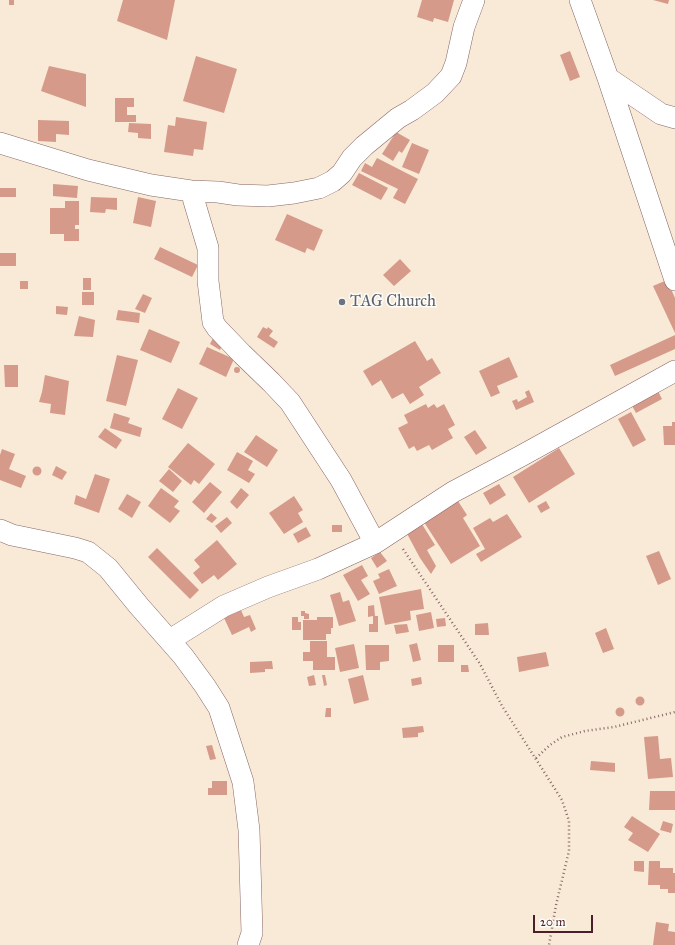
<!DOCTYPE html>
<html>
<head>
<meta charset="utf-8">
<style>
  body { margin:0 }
  #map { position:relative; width:675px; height:945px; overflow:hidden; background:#f8ead6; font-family:"IM FELL Great Primer",serif }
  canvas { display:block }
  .scale { position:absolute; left:533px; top:915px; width:60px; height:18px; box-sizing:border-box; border:2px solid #4a1f2b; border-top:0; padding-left:5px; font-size:12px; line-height:14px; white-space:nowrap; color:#4a1f2b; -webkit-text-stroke:3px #fdfcf7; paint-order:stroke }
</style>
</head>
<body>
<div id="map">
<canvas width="675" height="945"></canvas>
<div class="scale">20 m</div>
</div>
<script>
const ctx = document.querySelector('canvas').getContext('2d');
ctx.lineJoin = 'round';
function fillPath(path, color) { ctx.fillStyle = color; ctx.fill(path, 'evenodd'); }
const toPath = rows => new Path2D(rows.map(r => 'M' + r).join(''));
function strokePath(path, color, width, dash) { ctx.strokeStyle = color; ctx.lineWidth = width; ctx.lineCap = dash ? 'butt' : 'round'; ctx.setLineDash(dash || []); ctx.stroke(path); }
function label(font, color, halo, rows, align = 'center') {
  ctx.font = font + ' "IM FELL Great Primer",serif'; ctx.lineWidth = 3; ctx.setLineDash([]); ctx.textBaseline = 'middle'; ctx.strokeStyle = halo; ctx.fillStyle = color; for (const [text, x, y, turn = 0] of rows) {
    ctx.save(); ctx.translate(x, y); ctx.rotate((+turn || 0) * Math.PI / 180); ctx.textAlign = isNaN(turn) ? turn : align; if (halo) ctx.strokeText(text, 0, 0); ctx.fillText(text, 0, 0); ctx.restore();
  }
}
const building = toPath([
  [9,0,14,0,14,5,9,5],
  [123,0,175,0,167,40,117,21],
  [422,0,454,0,448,22,434,18,433,22,417,17],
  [653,0,669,0,668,4],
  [570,51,580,77,570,81,560,55],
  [196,56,237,69,224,113,183,101],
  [49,66,86,74,86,107,41,91],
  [115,98,134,98,134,107,127,107,127,115,136,115,136,122,115,122],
  [176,117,207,122,203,150,194,149,193,156,164,152,168,125,175,126],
  [38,120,69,121,69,135,56,134,56,142,38,141],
  [129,123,151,124,151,139,138,138,138,133,128,132],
  [396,132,410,140,402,153,399,151,393,161,382,154],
  [412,143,429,150,419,174,402,167],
  [377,158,418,179,405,204,393,198,398,189,361,171,365,163,372,167],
  [359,173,388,188,381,200,352,185],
  [53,184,78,186,77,198,53,196],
  [0,188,16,188,16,197,0,197],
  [91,197,117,198,117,210,106,209,105,213,90,212],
  [138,197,156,201,151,227,133,223],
  [65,201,79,201,79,225,75,225,75,229,79,229,79,241,64,241,64,234,50,234,50,208,65,208],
  [287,214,323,230,314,251,307,248,305,253,275,240],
  [160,247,198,265,192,277,154,259],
  [0,253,16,253,16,266,0,266],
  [400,259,411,271,394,286,383,275],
  [83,278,91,278,91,290,83,290],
  [667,280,675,298,675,333,653,286],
  [20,281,28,281,28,289,20,289],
  [82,292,94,292,94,305,82,305],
  [143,294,152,298,145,313,135,309],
  [56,306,68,307,67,315,56,314],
  [118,310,140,313,139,323,116,320],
  [79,316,95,320,93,337,74,336],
  [263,327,267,329,268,327,273,331,269,336,278,342,274,348,257,337],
  [149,329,180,342,171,363,140,350],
  [675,335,675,349,615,376,610,365],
  [214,336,224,341,220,350,210,344],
  [415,341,427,361,432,358,441,373,419,387,424,395,410,404,403,393,392,399,381,380,372,386,363,371],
  [207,347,234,359,226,377,199,364],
  [117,355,138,360,126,406,106,401],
  [509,357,518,377,497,386,500,393,491,397,479,371],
  [4,365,18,365,18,387,5,387],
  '234 370a3 3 0 1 1 6 0a3 3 0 1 1-6 0Z',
  [45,375,69,381,65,415,50,413,51,404,39,402,42,392],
  [656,387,662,399,636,413,630,402],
  [178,388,198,398,182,429,162,419],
  [529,390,534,402,516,410,512,401,517,399,518,402,527,397,525,392],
  [426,404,428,408,434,404,437,408,444,404,455,425,448,429,453,438,432,450,429,445,417,451,414,446,409,449,398,428,408,423,404,415],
  [631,412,646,440,633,447,618,419],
  [114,413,130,418,128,423,142,428,140,437,110,428],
  [672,422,675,422,675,445,664,445,663,426,672,426],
  [105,428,122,440,116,449,98,437],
  [475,430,487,448,476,455,464,437],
  [256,435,278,450,267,467,244,452],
  [188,443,215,464,199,484,194,480,191,485,168,467],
  [559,448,575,474,529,503,513,477],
  [2,449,15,454,9,469,26,476,21,488,0,480,0,455],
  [237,452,253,461,248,470,255,474,249,483,227,470],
  [56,466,67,472,62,480,52,475],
  '32.5 471a4.5 4.5 0 1 1 9 0a4.5 4.5 0 1 1-9 0Z',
  [169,469,182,481,173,492,159,481],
  [95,474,110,479,99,513,74,504,76,495,86,499],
  [210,482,222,492,204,513,192,502],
  [499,484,506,495,490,505,483,493],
  [161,488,179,501,174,507,180,511,170,523,148,506],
  [241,488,249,495,237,509,230,502],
  [127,494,141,502,132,518,118,509],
  [294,496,303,510,298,513,303,522,284,534,269,513],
  [456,498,467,515,463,518,480,546,451,564,422,519],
  [546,501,550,508,541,513,537,506],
  [211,513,217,518,212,523,206,519],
  [507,514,522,537,481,562,476,554,485,549,473,528,490,518,493,522],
  [227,517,232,523,221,533,215,526],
  [420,521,435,545,427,550,436,566,431,574,420,558,405,530],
  [332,525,342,525,342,532,332,532],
  [306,527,311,536,298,543,293,534],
  [217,540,237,564,218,580,214,575,202,584,193,573,200,567,194,560],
  [157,548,199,590,190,599,148,557],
  [659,551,671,579,658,585,646,556],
  [380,552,387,561,377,568,371,558],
  [362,565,368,576,361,580,370,594,358,601,343,575],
  [389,569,397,586,379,594,373,581,380,578,378,574],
  [421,589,424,609,410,611,411,620,385,625,379,597],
  [340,592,343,602,349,600,356,621,339,626,330,595],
  [374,605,375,616,378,616,378,632,369,632,369,624,373,624,373,616,368,617,368,606],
  [241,610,244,617,250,615,256,629,251,632,249,627,232,635,224,618],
  [301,611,305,611,305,613,309,614,309,619,304,619,304,616,301,616],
  [431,612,434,628,419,631,416,615],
  [292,617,298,617,298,622,301,622,301,630,292,630],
  [317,617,333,617,333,628,331,628,331,634,326,634,326,640,303,640,303,620,317,620],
  [445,618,446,626,437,627,436,619],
  [488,623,489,635,475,635,475,624],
  [407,624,409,632,396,634,394,625],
  [606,628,614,649,603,653,595,633],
  [310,641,327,641,327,657,335,657,335,670,313,670,313,661,303,661,303,652,310,652],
  [417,643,421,660,413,662,409,645],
  [354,644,359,668,340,672,335,648],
  [365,645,389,645,389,661,380,662,380,670,366,670],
  [438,645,454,645,454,662,438,662],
  [546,652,549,666,519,672,517,657],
  [272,661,273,669,265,669,265,672,250,673,250,662],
  [461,665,468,665,469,672,461,672],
  [314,675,316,685,309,686,307,677],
  [322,675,325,675,327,685,324,686],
  [363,675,369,700,354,704,348,679],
  [421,677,422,684,412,686,411,679],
  '635.5 701a4.5 4.5 0 1 1 9 0a4.5 4.5 0 1 1-9 0Z',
  '615.5 712a4.5 4.5 0 1 1 9 0a4.5 4.5 0 1 1-9 0Z',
  [326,708,331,708,331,717,325,717],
  [423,726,424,732,418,733,418,737,403,738,402,728],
  [658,736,660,759,671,758,673,777,648,779,644,737],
  [212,745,216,759,210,760,206,746],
  [591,761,615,763,615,772,590,770],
  [212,781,227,781,227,795,208,795,208,788,212,788],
  [650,791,675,791,675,810,649,810],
  [632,816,660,834,648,852,628,840,633,833,624,827],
  [663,821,673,824,671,833,660,830],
  [634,861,644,861,644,872,634,871],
  [649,861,660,861,660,868,673,868,673,873,675,873,675,893,668,893,668,889,660,889,660,885,648,885],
  [656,922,669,924,668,931,675,932,675,945,653,945]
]);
const path = toPath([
  [403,549,480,664,502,706,562,800,569,821,569,851,556,905,549,945],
  [536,758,550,745,562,737,585,731,614,727,675,712]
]);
const street = toPath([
  [580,0,608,78,675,280],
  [608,78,661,114,675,118],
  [0,143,88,170,151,185,191,191,218,192,238,195,268,196,294,193,319,188,333,181,342,173,352,158,364,146,398,118,412,110,435,93,451,76,456,63,464,27,474,0],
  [191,191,208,248,208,281,213,322,217,328,242,354,271,382,290,402,341,480,375,543],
  [0,530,12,535,75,548,88,552,108,568,139,606,183,656,205,686,219,708,243,782,249,830,252,933,248,945],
  [170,640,224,606,268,587,318,569,375,543,453,492,521,456,675,371]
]);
const markers = [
  [342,302,4,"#6b7280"]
];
const worshipNames = [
  ["TAG Church",350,302]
];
fillPath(building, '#d69a8a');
strokePath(street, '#876667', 22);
strokePath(path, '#876667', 2.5, [1, 3]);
strokePath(street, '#fff', 21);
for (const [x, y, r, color] of markers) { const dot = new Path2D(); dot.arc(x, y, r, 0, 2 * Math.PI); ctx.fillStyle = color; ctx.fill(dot); strokePath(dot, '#fdfcf7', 1.5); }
label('16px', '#5b616d', '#fdfcf7', worshipNames, 'left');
</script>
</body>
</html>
